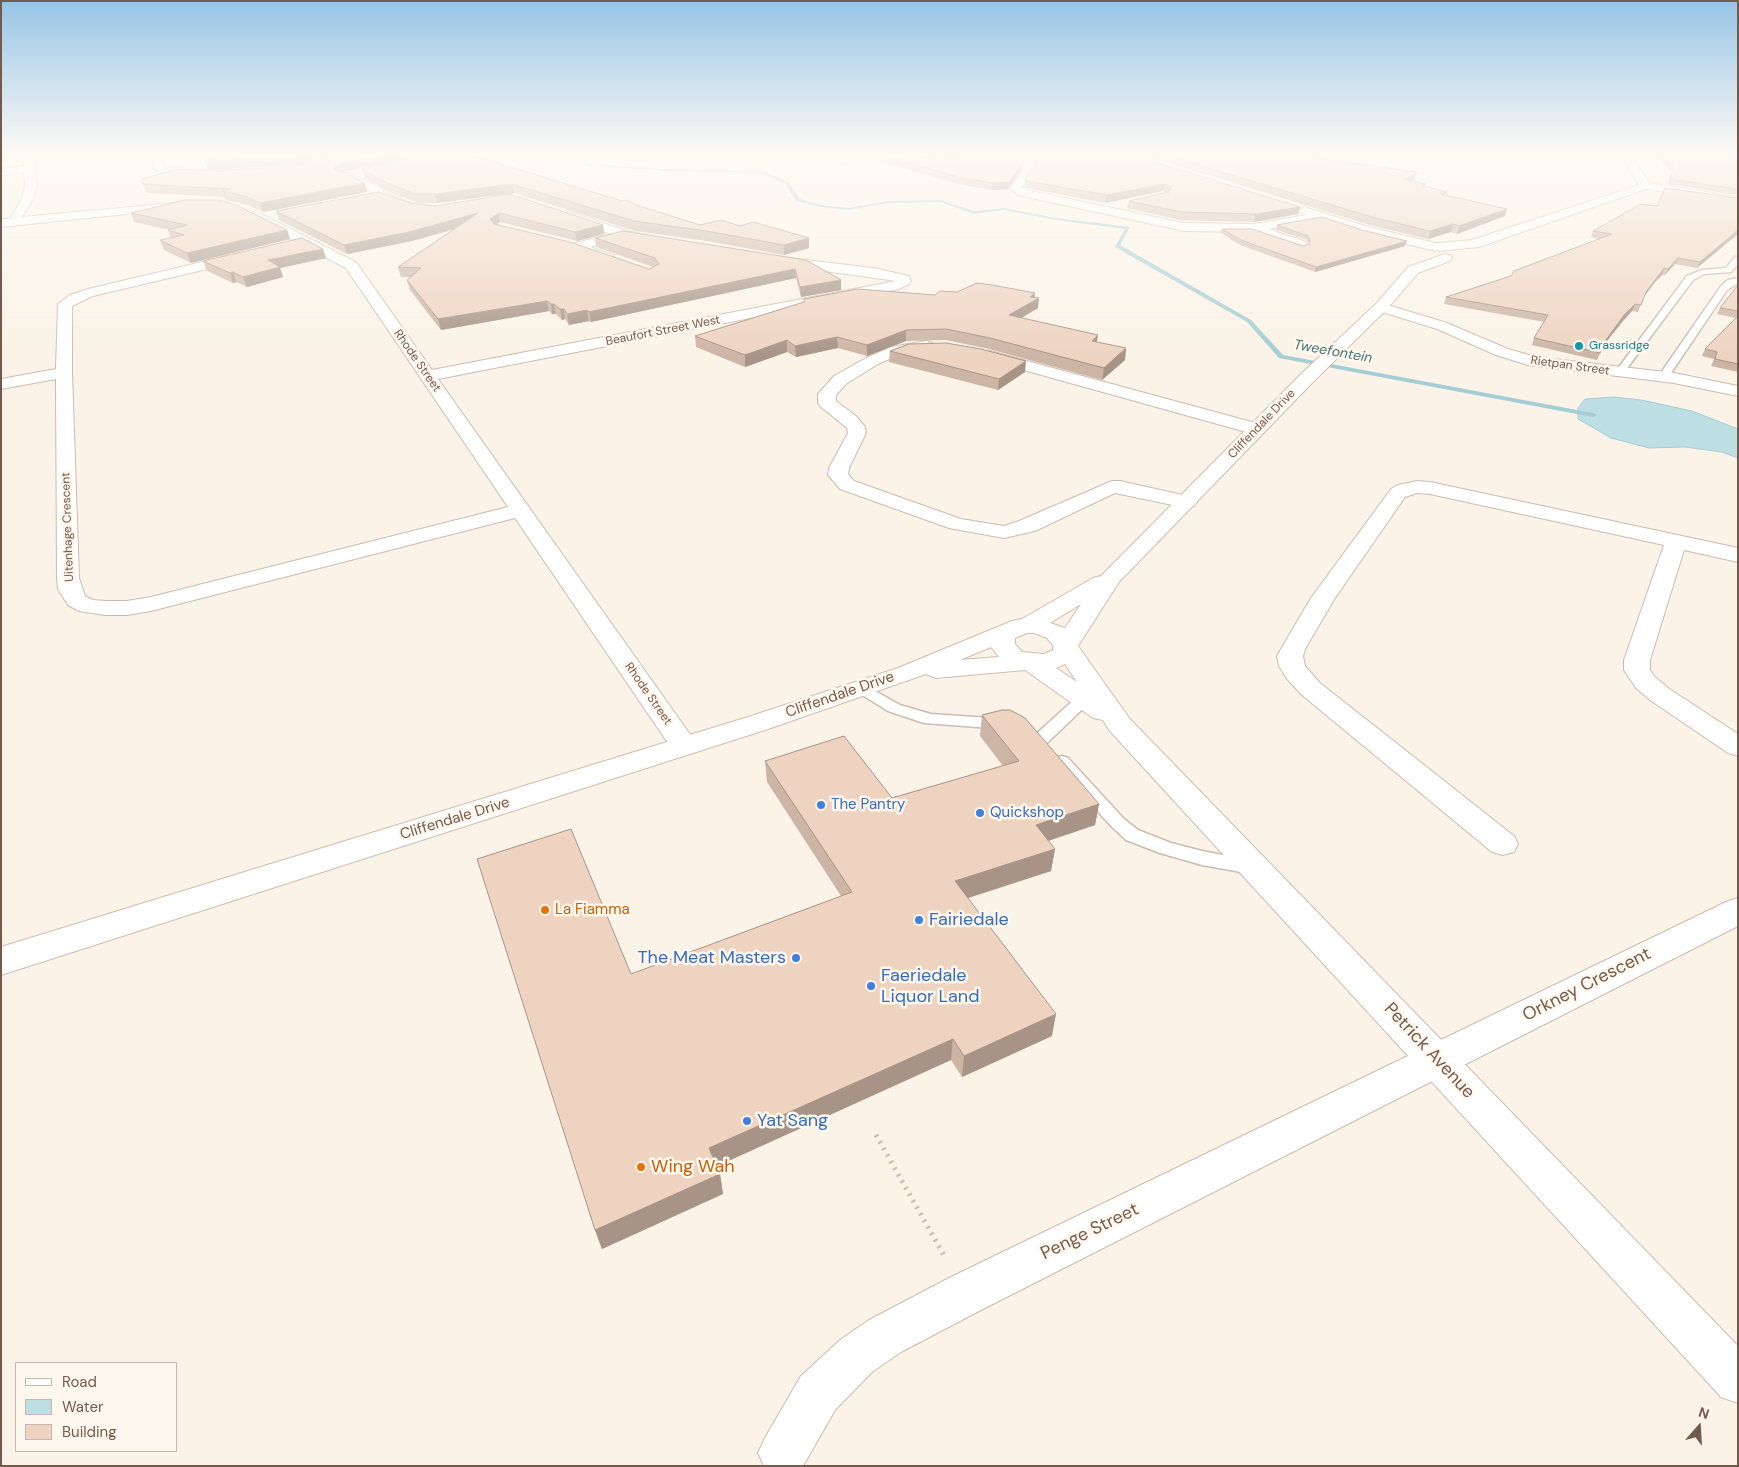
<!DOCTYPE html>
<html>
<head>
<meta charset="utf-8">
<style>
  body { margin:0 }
  #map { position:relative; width:1739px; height:1467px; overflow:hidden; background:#fbf3e7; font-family:"DM Sans",sans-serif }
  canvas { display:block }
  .frame { position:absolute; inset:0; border:2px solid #735a4d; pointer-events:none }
  .legend { position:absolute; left:15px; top:1362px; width:162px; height:90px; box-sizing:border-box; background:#fef7ed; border:1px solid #c6b8ad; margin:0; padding:6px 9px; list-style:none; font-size:15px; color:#735a4d }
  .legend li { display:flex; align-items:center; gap:10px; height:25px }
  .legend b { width:25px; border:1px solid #c6b8ad }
  .north { position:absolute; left:1674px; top:1402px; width:50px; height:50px; -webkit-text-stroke:4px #fef7ed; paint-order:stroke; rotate:19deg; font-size:14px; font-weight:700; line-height:20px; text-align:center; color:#735a4d }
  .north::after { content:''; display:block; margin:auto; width:18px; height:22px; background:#735a4d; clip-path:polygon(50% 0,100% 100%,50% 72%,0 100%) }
</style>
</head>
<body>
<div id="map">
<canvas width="1739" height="1467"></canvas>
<div class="frame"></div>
<ul class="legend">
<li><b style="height:6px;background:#fff"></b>Road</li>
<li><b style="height:14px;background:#bddee3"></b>Water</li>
<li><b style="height:14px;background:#eed3c1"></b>Building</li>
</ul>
<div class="north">N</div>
</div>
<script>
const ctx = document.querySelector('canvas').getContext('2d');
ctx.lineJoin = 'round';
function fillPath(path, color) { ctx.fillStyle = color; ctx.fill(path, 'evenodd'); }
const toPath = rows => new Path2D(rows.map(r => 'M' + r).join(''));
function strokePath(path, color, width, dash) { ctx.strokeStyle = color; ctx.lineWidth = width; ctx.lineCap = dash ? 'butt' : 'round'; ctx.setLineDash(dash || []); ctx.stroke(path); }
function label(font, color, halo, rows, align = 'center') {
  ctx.font = font + ' "DM Sans",sans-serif'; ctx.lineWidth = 5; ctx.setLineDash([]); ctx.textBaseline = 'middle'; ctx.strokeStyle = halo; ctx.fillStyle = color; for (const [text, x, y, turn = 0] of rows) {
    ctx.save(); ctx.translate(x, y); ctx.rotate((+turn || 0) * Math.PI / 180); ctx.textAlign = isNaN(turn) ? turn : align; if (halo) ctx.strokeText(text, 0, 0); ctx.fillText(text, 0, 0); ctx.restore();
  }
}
const water = toPath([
  [1614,397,1641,400,1692,411,1738,429,1738,458,1722,452,1685,447,1649,448,1611,438,1578,419,1578,408,1585,399,1614,397]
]);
const stream = toPath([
  [575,153,579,153,570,160,589,164,666,169,763,171,789,182,800,199,820,205,848,208,888,201,941,200,974,211,1004,208,1056,218,1130,227,1120,245,1251,320,1283,355,1593,413,1597,415,1593,417,1279,358,1247,322,1115,247,1125,229,1056,220,1004,210,974,214,940,202,888,203,848,210,820,207,796,201,785,184,762,173,666,171,589,166,566,161,575,153]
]);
const path = toPath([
  [876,1135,946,1259]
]);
const lane = toPath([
  [1735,257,1738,257,1738,264,1731,272,1704,274,1693,280,1622,375,1616,375,1616,371,1687,276,1702,270,1726,268,1735,257],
  [1738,278,1738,283,1727,290,1667,379,1659,379,1658,377,1721,286,1728,280,1738,278],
  [861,683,900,705,931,714,1004,719,1010,720,1012,724,1010,728,1004,729,924,723,888,711,856,691,853,688,856,685,861,683],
  [1084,694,1090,696,1092,699,1090,702,1047,743,1041,744,1035,743,1033,739,1035,735,1078,696,1084,694],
  [1062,756,1068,758,1124,819,1138,830,1171,843,1202,851,1259,862,1261,867,1259,872,1252,874,1202,865,1160,853,1126,840,1112,827,1056,766,1054,762,1056,758,1062,756]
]);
const street = toPath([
  [23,153,33,153,37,186,33,200,22,217,194,201,200,204,194,207,1,227,1,219,10,219,21,200,25,186,24,173,1,175,1,169,24,166,23,153],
  [150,153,160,153,163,165,166,167,205,171,210,174,205,177,160,172,153,167,149,156,150,153],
  [395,153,407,153,419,158,420,162,415,165,385,172,381,171,380,169,381,167,408,161,395,153],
  [823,153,836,153,852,161,847,164,843,163,823,153],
  [994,153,1002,153,1032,164,1034,170,1022,187,1026,190,1184,223,1254,224,1306,215,1298,211,1304,207,1369,227,1440,244,1441,247,1435,251,1361,233,1320,220,1268,229,1306,242,1307,245,1306,248,1301,249,1251,232,1184,231,1018,195,1010,188,1024,170,1023,168,994,157,994,153],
  [349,173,379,187,386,193,416,205,418,207,412,210,378,197,371,191,345,178,344,176,345,174,349,173],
  [255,211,356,262,432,370,896,281,774,264,772,261,779,257,874,268,909,276,911,281,909,284,899,289,438,379,694,740,698,746,694,752,684,755,674,752,515,518,151,611,127,615,105,615,79,611,68,605,58,589,57,578,56,379,1,389,1,379,56,369,58,304,70,295,88,289,240,253,247,257,245,260,93,296,72,306,72,373,79,578,85,596,93,600,105,601,127,601,151,597,508,507,346,268,251,218,249,215,255,211],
  [569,212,627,231,656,237,658,240,652,244,624,238,590,247,613,255,615,258,613,261,603,261,572,250,571,247,572,244,611,234,565,219,563,216,565,213,569,212],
  [1381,303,1447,323,1508,349,1536,357,1674,373,1738,386,1738,396,1674,383,1528,365,1496,355,1437,329,1376,310,1374,307,1376,304,1381,303],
  [926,341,932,343,934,346,932,349,901,354,878,364,846,384,836,395,836,401,856,416,865,427,866,433,849,468,848,474,854,481,961,519,1004,526,1019,521,1112,481,1120,481,1187,496,1194,498,1197,502,1194,506,1187,508,1115,493,1035,531,1004,538,949,528,840,489,828,475,829,468,848,433,847,428,821,407,818,403,818,394,834,376,866,358,891,347,926,341],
  [990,351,1263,425,1266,429,1263,433,1257,435,984,359,982,356,984,353,990,351],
  [1417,481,1430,482,1738,548,1738,562,1684,550,1650,660,1650,670,1654,676,1668,688,1738,734,1738,756,1728,753,1650,700,1636,688,1624,670,1624,660,1664,545,1430,494,1417,493,1405,497,1335,598,1305,649,1303,656,1305,666,1320,683,1514,836,1518,844,1514,852,1503,855,1492,852,1302,695,1287,679,1279,666,1277,656,1281,649,1311,598,1391,489,1398,485,1417,481],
  [1738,898,1738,926,981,1310,901,1352,872,1372,835,1410,803,1466,764,1466,758,1453,766,1436,801,1376,840,1340,869,1320,949,1278,1726,902,1738,898]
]);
const secondary = toPath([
  [1619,153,1629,153,1649,183,1738,197,1738,203,1646,189,1479,247,1439,251,1433,247,1439,243,1472,240,1639,185,1619,153],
  [1445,254,1450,255,1452,258,1450,261,1418,273,1386,310,1312,383,1119,582,1078,646,1129,718,1738,1346,1738,1403,1721,1397,1109,730,1103,720,1093,718,1025,670,936,678,926,674,768,729,1,975,1,947,748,717,898,668,1012,621,1022,619,1093,578,1101,576,1300,375,1376,304,1408,267,1445,254],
  [1081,604,1065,628,1050,623,1081,604],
  [1027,633,1034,633,1047,638,1053,645,1053,650,1044,654,1022,652,1015,644,1015,638,1027,633],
  [991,647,999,657,960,660,991,647],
  [1065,664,1077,682,1056,668,1065,664]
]);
const wall = toPath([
  [337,153,403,159,343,172,367,192,263,212,248,205,225,200,224,197,146,193,143,184,215,171,294,166],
  [411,153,465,153,700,225,740,226,809,238,809,248,784,255,707,241,635,231,514,193,437,203,418,203,387,191,365,178,362,169,419,156],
  [875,153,915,156,1022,169,1008,189,992,190,957,184,875,160],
  [918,153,996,153,936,156],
  [1020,153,1126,153,1300,207,1298,214,1254,222,1180,220,1127,208,1129,201,1167,193,1163,191,1105,203,1027,188,1025,187,1025,179,1034,166,1033,162,1019,157],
  [1136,153,1301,153,1321,159,1417,172,1415,179,1411,182,1425,187,1447,192,1446,195,1505,216,1457,234,1451,232,1428,239,1370,225],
  [1653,153,1738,153,1738,195,1667,184,1672,173],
  [1738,198,1738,234,1697,268,1675,264,1665,275,1662,275,1655,282,1644,297,1638,312,1632,311,1622,322,1603,346,1597,360,1532,345,1534,338,1545,322,1444,304,1446,297,1511,276,1600,239,1591,237,1593,231,1657,206],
  [410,203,603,225,604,234,577,241,500,222,497,224,649,269,653,267,596,247,595,238,623,231,841,280,841,290,801,297,796,278,591,322,589,321,569,325,565,319,562,320,556,314,552,314,549,311,441,330,410,290,407,280,411,277,401,277,398,267,454,229,412,241,347,254,279,220,276,211],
  [131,213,287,230,290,239,191,263,164,250,160,240,171,238,168,230,170,230,134,222],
  [1277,225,1405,246,1315,272,1240,245,1221,233,1222,229,1303,246,1309,244,1307,240,1276,230],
  [323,249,326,258,280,268,283,277,247,287,236,282,233,283,207,271,203,261],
  [1738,285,1738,372,1711,366,1714,359,1702,356,1705,349,1736,318,1717,314,1720,308],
  [957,292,1035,293,1035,297,1038,308,1022,318,1098,335,1097,342,1126,348,1125,360,1102,380,989,349,946,340,906,341,867,356,838,348,796,357,787,352,745,367,696,347,695,336,804,302,804,299,935,295],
  [890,351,1025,372,998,390,889,362],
  [982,715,1099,804,1095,825,1048,841,1055,849,1051,871,967,898,1052,1036,962,1077,951,1060,717,1166,720,1174,723,1194,602,1249,595,1230,631,974,841,896,767,782,765,761,892,798,1003,766,980,736]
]);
const shadedWall = toPath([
  [306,153,331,153,330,154,295,165,208,170,205,161],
  [393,153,401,153,403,159,343,172,336,176,334,168,340,164],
  [936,153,996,153,936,156],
  [1022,163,1022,169,1008,189,992,190,992,183],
  [1417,172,1415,179,1401,187,1403,180],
  [365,183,367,192,263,212,260,203],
  [512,184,514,193,437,203,435,194],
  [1165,184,1163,191,1105,203,1106,195],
  [1300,207,1298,214,1254,222,1255,214],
  [1507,209,1505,216,1457,234,1459,226],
  [478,213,480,222,412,241,347,254,344,245],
  [499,213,500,222,492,228,490,219],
  [1453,224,1451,232,1428,239,1430,231],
  [603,225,604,234,577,241,575,232],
  [287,230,290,239,191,263,187,253],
  [1738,230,1738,234,1697,268,1700,262],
  [809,238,809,248,784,255,784,245],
  [1407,241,1405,246,1315,272,1316,267],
  [323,249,326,258,280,268,283,277,247,287,243,277,268,260],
  [1678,258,1675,264,1665,275,1668,269],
  [1664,268,1662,275,1655,282,1643,298,1646,292],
  [795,269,796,278,591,322,589,312],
  [233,272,236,282,233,283,230,273],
  [841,280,841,290,801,297,800,287],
  [1035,293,1034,300,1039,298,1038,308,1008,325,1009,315,1030,297],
  [547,301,549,311,441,330,438,319],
  [551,304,554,304,556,314,552,314],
  [1635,304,1632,311,1622,322,1603,346,1597,360,1606,340,1624,315],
  [560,309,564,309,565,319,562,320],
  [587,310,589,321,569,325,567,314],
  [906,330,906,341,867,356,867,345],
  [1098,335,1096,346,1092,341],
  [837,337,838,348,796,357,795,346],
  [787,340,787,352,745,367,745,355],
  [1126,348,1125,360,1102,380,1104,368],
  [1026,361,1025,372,998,390,999,379],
  [1099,804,1095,825,1033,846,1036,825],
  [1055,849,1051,871,953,903,955,881],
  [1056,1014,1052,1036,962,1077,964,1056],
  [953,1039,951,1060,713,1168,709,1148],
  [720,1174,723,1194,602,1249,595,1230]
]);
const building = toPath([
  [235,153,306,153,292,157,205,161,235,153],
  [337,153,393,153,340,164,334,168,340,173,344,172,365,183,260,203,245,196,222,191,230,189,143,184,142,179,178,169,215,171,294,166,337,153],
  [420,153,465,153,622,201,627,200,636,205,700,225,721,220,740,226,753,222,809,238,784,245,706,231,634,221,512,184,435,194,416,194,385,182,362,169,419,156,420,153],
  [875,153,908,153,915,156,936,159,998,153,1022,163,1009,182,992,183,958,177,875,153],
  [1026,153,1126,153,1300,207,1255,214,1181,212,1129,201,1169,192,1172,187,1165,184,1106,195,1027,181,1025,179,1036,163,1033,156,1026,153],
  [1159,153,1301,153,1322,156,1316,158,1417,172,1403,180,1426,184,1423,186,1447,192,1441,194,1507,209,1459,226,1453,224,1430,231,1372,217,1159,153],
  [1660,153,1738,153,1738,189,1669,179,1674,168,1660,153],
  [1665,188,1738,198,1738,230,1700,262,1678,258,1668,269,1664,268,1646,292,1641,305,1635,304,1624,315,1606,340,1600,353,1534,338,1548,315,1446,297,1511,276,1514,271,1612,234,1593,231,1641,204,1657,206,1665,188],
  [379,192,410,203,435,206,510,194,603,225,575,232,499,213,490,219,494,224,570,242,649,269,659,264,655,258,595,238,623,231,806,260,841,280,800,287,795,269,589,312,587,310,567,314,564,309,560,309,554,304,551,304,547,301,438,319,407,280,421,268,398,267,478,213,409,232,344,245,276,211,379,192],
  [185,200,218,200,236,205,287,230,187,253,160,240,184,235,168,230,187,225,131,213,185,200],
  [1322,217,1362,230,1407,241,1316,267,1241,240,1222,229,1252,229,1303,246,1309,244,1310,240,1308,236,1277,225,1322,217],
  [302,238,323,249,268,260,280,267,243,277,233,272,230,273,203,261,302,238],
  [977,283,992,285,1035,293,1030,297,1039,298,1009,315,1098,335,1092,341,1126,348,1104,368,990,338,946,329,906,330,867,345,837,337,795,346,787,340,745,355,695,336,804,302,804,299,857,289,935,295,940,291,957,292,977,283],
  [1738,285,1738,311,1720,308,1738,285],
  [1738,316,1738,364,1715,359,1717,352,1705,349,1738,316],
  [946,343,981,349,1026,361,999,379,890,351,909,344,946,343],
  [1002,710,1010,710,1025,718,1099,804,1036,825,1055,849,955,881,1056,1014,964,1056,953,1039,709,1148,720,1174,595,1230,477,859,571,829,631,974,852,892,765,761,844,736,892,798,1019,761,982,715,1002,710]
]);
const markers = [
  [1579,346,5,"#0f9aa8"],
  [821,805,5,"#3f7fe0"],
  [980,813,5,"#3f7fe0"],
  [545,910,5,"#e8710a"],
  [919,920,5,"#3f7fe0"],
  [796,958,5,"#3f7fe0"],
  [871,986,5,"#3f7fe0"],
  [747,1121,5,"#3f7fe0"],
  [641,1167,5,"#e8710a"]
];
const farStreetnames = [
  ["Beaufort Street West",663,331,-11],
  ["Rhode Street",417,361,55],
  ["Rietpan Street",1570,366,8],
  ["Cliffendale Drive",1262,424,-46],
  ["Uitenhage Crescent",68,527,-92],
  ["Rhode Street",648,694,55]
];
const farCulturenames = [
  ["Grassridge",1589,346]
];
const farWaternames = [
  ["Tweefontein",1333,352,10]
];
const streetNames = [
  ["Cliffendale Drive",840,695,-19],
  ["Cliffendale Drive",455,819,-17]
];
const shopNames = [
  ["The Pantry",831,805],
  ["Quickshop",990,813]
];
const foodNames = [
  ["La Fiamma",555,910]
];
const nearShopnames = [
  ["Fairiedale",929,920],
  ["The Meat Masters",786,958,"right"],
  ["Faeriedale",881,976],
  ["Liquor Land",881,997],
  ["Yat Sang",757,1121]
];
const nearStreetnames = [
  ["Orkney Crescent",1587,985,-27],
  ["Petrick Avenue",1429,1051,47],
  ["Penge Street",1090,1232,-26]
];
const nearFoodnames = [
  ["Wing Wah",651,1167]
];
fillPath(water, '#bddee3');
strokePath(water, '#a4cdd4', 1);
fillPath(stream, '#a4cdd4');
strokePath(lane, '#ccbbae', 3);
strokePath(street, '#ccbbae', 2);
strokePath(secondary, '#d0bdae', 2);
strokePath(path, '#d3b6a4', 5, [2, 5.5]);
fillPath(lane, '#fff');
fillPath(street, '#fff');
fillPath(secondary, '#fff');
fillPath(wall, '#cdb5a6');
fillPath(shadedWall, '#a79487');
fillPath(building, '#eed3c1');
strokePath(building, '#a79487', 1);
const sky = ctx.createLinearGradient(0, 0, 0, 358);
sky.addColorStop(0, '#97c5e6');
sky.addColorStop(0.43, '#fdfaf4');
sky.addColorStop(1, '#fdfaf400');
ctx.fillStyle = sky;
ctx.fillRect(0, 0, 1739, 358);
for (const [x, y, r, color] of markers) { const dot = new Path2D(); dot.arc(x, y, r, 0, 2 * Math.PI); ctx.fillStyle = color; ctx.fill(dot); strokePath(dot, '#fef7ed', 2); }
label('12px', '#735a4d', '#fef7ed', farStreetnames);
label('12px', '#0d838f', '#fef7ed', farCulturenames, 'left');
label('italic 14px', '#45747d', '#fef7ed', farWaternames);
label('15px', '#735a4d', '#fef7ed', streetNames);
label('15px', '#366cbe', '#fef7ed', shopNames, 'left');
label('15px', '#c56008', '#fef7ed', foodNames, 'left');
label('18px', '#366cbe', '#fef7ed', nearShopnames, 'left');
label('18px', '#735a4d', '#fef7ed', nearStreetnames);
label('18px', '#c56008', '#fef7ed', nearFoodnames, 'left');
</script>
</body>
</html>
